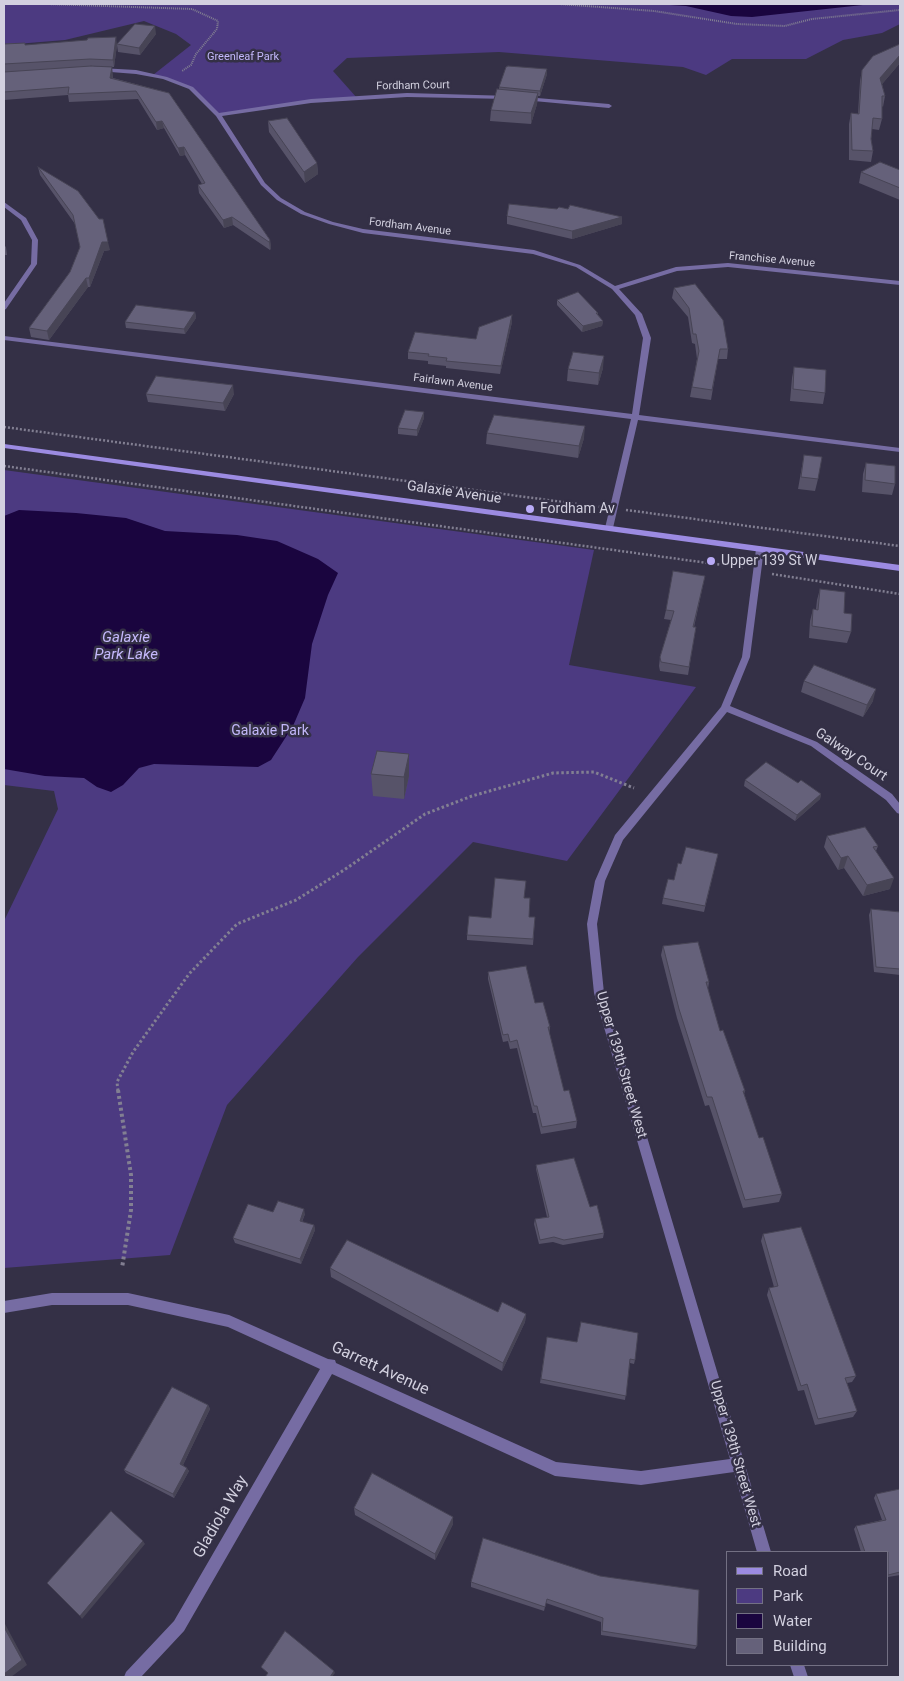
<!DOCTYPE html>
<html>
<head>
<meta charset="utf-8">
<style>
  body { margin:0 }
  #map { position:relative; width:904px; height:1681px; overflow:hidden; background:#343046; font-family:Roboto,sans-serif }
  canvas { display:block }
  .frame { position:absolute; inset:0; border:5px solid #d2d0df; pointer-events:none }
  .legend { position:absolute; left:726px; top:1551px; width:162px; height:115px; box-sizing:border-box; background:#343046; border:1px solid #737083; margin:0; padding:6px 9px; list-style:none; font-size:15px; color:#d2d0df }
  .legend li { display:flex; align-items:center; gap:10px; height:25px }
  .legend b { width:25px; border:1px solid #737083 }
</style>
</head>
<body>
<div id="map">
<canvas width="904" height="1681"></canvas>
<div class="frame"></div>
<ul class="legend">
<li><b style="height:6px;background:#9c8be2"></b>Road</li>
<li><b style="height:14px;background:#4c3a81"></b>Park</li>
<li><b style="height:14px;background:#1a053f"></b>Water</li>
<li><b style="height:14px;background:#65617a"></b>Building</li>
</ul>
</div>
<script>
const ctx = document.querySelector('canvas').getContext('2d');
ctx.lineJoin = 'round';
function fillPath(path, color) { ctx.fillStyle = color; ctx.fill(path, 'evenodd'); }
const toPath = rows => new Path2D(rows.map(r => 'M' + r).join(''));
function strokePath(path, color, width, dash) { ctx.strokeStyle = color; ctx.lineWidth = width; ctx.lineCap = dash ? 'butt' : 'round'; ctx.setLineDash(dash || []); ctx.stroke(path); }
function label(font, color, halo, rows, align = 'center') {
  ctx.font = font + ' Roboto,sans-serif'; ctx.lineWidth = 5; ctx.setLineDash([]); ctx.textBaseline = 'middle'; ctx.strokeStyle = halo; ctx.fillStyle = color; for (const [text, x, y, turn = 0] of rows) {
    ctx.save(); ctx.translate(x, y); ctx.rotate((+turn || 0) * Math.PI / 180); ctx.textAlign = isNaN(turn) ? turn : align; if (halo) ctx.strokeText(text, 0, 0); ctx.fillText(text, 0, 0); ctx.restore();
  }
}
const green = toPath([
  [4,4,900,4,900,24,882,33,843,40,806,59,732,59,706,75,683,67,499,52,347,58,333,71,357,98,311,101,218,115,191,88,153,75,191,45,176,34,144,21,65,40,4,45],
  [4,470,594,550,569,665,696,687,567,861,473,842,358,957,227,1105,170,1255,4,1268,4,921,58,809,54,791,4,785]
]);
const water = toPath([
  [654,4,872,4,752,17,731,16,686,6],
  [19,510,76,513,126,518,165,531,237,535,277,541,318,559,338,573,328,595,312,644,305,698,293,726,271,760,258,767,154,764,139,768,123,785,111,792,97,787,84,778,45,776,4,769,4,516]
]);
const pathFar3 = toPath([
  [47,4,192,9,218,21,217,29,196,54,191,65,182,71],
  [350,4,400,4],
  [559,4,654,11,737,24,785,26,812,19,900,10]
]);
const pathFar2 = toPath([
  [4,427,600,507],
  [4,466,744,568],
  [626,510,900,546],
  [772,574,900,594]
]);
const pathFar1 = toPath([
  [118,1091,117,1082,133,1052,189,974,237,924,296,900,344,870,425,814,472,796,553,773,594,772,634,788]
]);
const path = toPath([
  [118,1090,131,1175,131,1210,122,1268]
]);
const street = toPath([
  [100,68,136,70,167,77,193,87,219,113,311,99,407,93,511,96,512,97,509,99,407,97,311,103,222,116,265,183,281,198,305,212,333,222,363,229,534,250,580,265,615,286,676,267,728,263,900,281,900,285,728,267,677,271,619,289,642,314,651,338,639,415,900,448,900,452,638,420,613,528,609,531,605,528,631,419,4,340,4,336,632,414,643,338,635,315,612,289,576,267,533,254,363,233,329,224,301,214,277,200,261,185,216,116,189,89,163,79,136,74,98,71,98,69,100,68],
  [525,97,609,104,612,106,609,108,523,100,523,98,525,97],
  [4,202,26,218,38,240,37,264,6,309,4,310,4,303,31,264,32,240,21,220,4,207,4,202],
  [760,546,764,549,750,657,730,706,817,742,892,794,900,804,900,814,897,813,886,800,811,746,727,712,623,840,605,881,597,924,604,993,771,1552,757,1552,734,1472,641,1485,555,1476,332,1374,184,1631,141,1677,124,1677,126,1672,174,1621,320,1369,228,1327,128,1305,52,1305,4,1313,4,1301,52,1293,128,1293,229,1315,328,1359,335,1360,336,1363,556,1462,641,1471,730,1459,594,993,587,924,595,881,615,835,721,707,742,657,756,549,760,546],
  [790,1665,804,1665,808,1677,794,1677,790,1665]
]);
const secondary = toPath([
  [4,444,900,565,900,571,4,448,4,444]
]);
const wall = toPath([
  [156,34,140,55,118,52,117,45,114,67,92,66,113,75,113,78,169,93,270,240,271,248,270,250,233,225,224,228,199,193,198,185,202,184,185,155,180,156,164,128,157,130,138,99,69,102,68,95,4,100,4,44,25,43,25,45,117,44],
  [900,44,900,63,882,84,885,96,883,107,882,106,882,119,879,130,872,129,871,139,873,151,871,162,849,160,849,124,851,113,858,114,860,81,862,70],
  [547,74,540,96,538,96,537,104,531,124,490,121,491,110,499,90,499,87],
  [268,121,317,163,318,174,305,183,269,132],
  [38,167,110,250,104,251,90,287,88,287,49,340,31,337,29,328,70,272,80,247,75,224,40,175],
  [900,170,900,200,859,183,861,172],
  [507,216,622,224,572,239,507,224],
  [4,245,6,247,7,255,4,255],
  [674,288,728,349,727,359,718,359,711,400,690,397,697,359,695,344,692,343,688,317,672,298],
  [557,300,598,313,598,315,603,321,602,326,582,332,557,305],
  [195,312,196,318,185,334,126,328,125,322],
  [512,322,500,374,446,368,446,366,428,364,428,361,408,359,408,352,476,339],
  [794,367,825,393,823,404,790,401,792,378],
  [603,368,598,385,567,381,568,369],
  [146,394,234,394,225,411,148,402],
  [424,412,424,418,417,436,398,434,398,428],
  [487,433,584,438,578,458,486,444],
  [804,455,818,479,815,491,798,489],
  [866,463,895,484,892,495,862,492,863,474],
  [705,576,694,627,696,627,688,675,660,671,659,666,660,657,671,620,664,619,666,610],
  [820,589,844,613,851,632,847,643,809,638,810,621,813,609,816,609,817,600],
  [804,681,873,701,863,717,801,692],
  [409,754,409,776,404,799,373,796,371,774],
  [745,780,798,783,821,794,820,799,795,821,744,786],
  [827,836,878,846,876,851,890,889,863,896,844,868,838,870,824,847],
  [718,854,704,912,662,904,663,898,674,880],
  [524,898,529,917,535,917,533,945,467,940,467,935,491,918],
  [871,909,900,912,900,975,874,972,869,915],
  [663,946,709,982,708,989,720,1031,745,1091,744,1094,759,1138,782,1194,779,1202,743,1208,709,1105,705,1106,677,1018,661,955],
  [488,972,535,1003,550,1027,549,1034,564,1091,577,1121,576,1128,541,1134,536,1113,533,1113,517,1048,510,1049,508,1041,503,1042,488,979],
  [536,1165,590,1207,604,1233,603,1238,563,1245,553,1242,539,1244,534,1224,535,1219,547,1217,536,1169],
  [273,1212,305,1214,302,1222,314,1225,315,1230,301,1264,235,1243,233,1238],
  [763,1234,856,1376,852,1382,847,1383,857,1411,853,1417,815,1425,804,1390,798,1391,767,1295,769,1288,774,1287,761,1241],
  [330,1268,498,1312,526,1314,525,1322,502,1371,331,1277],
  [547,1337,635,1360,634,1364,630,1363,625,1400,540,1383],
  [208,1405,210,1409,183,1465,189,1471,174,1498,126,1473,124,1470],
  [900,1489,900,1575,888,1577,888,1552,861,1552,854,1529,856,1526,882,1520,874,1498,876,1494],
  [354,1508,453,1517,453,1524,435,1560,355,1515],
  [483,1538,697,1646,695,1649,601,1635,601,1622,546,1603,544,1611,471,1587,471,1582]
]);
const shadedWall = toPath([
  [155,26,156,34,140,55,139,48],
  [116,37,117,45,114,67,113,60],
  [900,55,900,63,878,89,880,78],
  [112,67,113,75,112,85,110,78],
  [547,69,547,74,540,96,540,91],
  [538,93,537,104,531,124,531,113],
  [162,121,164,128,157,130,156,122],
  [184,147,185,155,180,156,178,148],
  [317,163,318,174,305,183,304,172],
  [232,217,233,225,224,228,223,220],
  [622,217,622,224,572,239,572,231],
  [270,240,271,248,270,250,269,242],
  [102,242,108,242,110,250,104,251,90,287,89,278],
  [86,278,88,287,49,340,47,331],
  [195,312,196,318,185,334,184,329],
  [512,315,512,322,500,374,501,366],
  [603,321,602,326,582,332,583,326],
  [604,356,603,368,598,385,599,373],
  [233,385,234,394,225,411,223,403],
  [424,412,424,418,417,436,417,430],
  [585,426,584,438,578,458,579,446],
  [876,689,873,701,863,717,867,705],
  [409,754,409,776,404,799,404,777],
  [821,794,820,799,795,821,797,815],
  [848,856,844,868,838,870,841,858],
  [894,878,890,889,863,896,867,885],
  [304,1209,305,1214,300,1225,300,1221],
  [314,1225,315,1230,301,1264,300,1259],
  [526,1314,525,1322,502,1371,503,1363],
  [208,1405,210,1409,182,1467,180,1464],
  [187,1468,189,1471,174,1498,173,1494],
  [453,1517,453,1524,435,1560,435,1554],
  [143,1541,145,1544,82,1619,80,1616],
  [4,1622,27,1665,11,1677,4,1677],
  [334,1671,335,1673,332,1677,330,1677]
]);
const building = toPath([
  [135,24,155,26,139,48,117,44,135,24],
  [116,37,113,60,90,59,4,64,4,44,25,43,25,45,87,40,88,38,116,37],
  [900,44,900,55,880,78,885,96,882,96,882,119,873,118,871,139,873,151,852,150,851,113,859,114,862,70,873,56,900,44],
  [91,66,112,67,110,78,169,93,270,240,269,242,232,217,223,220,198,185,205,183,184,147,178,148,162,121,156,122,136,91,68,94,69,87,4,92,4,72,91,66],
  [508,66,547,69,540,91,499,87,506,67,508,66],
  [497,89,538,93,531,113,491,110,497,89],
  [287,118,317,163,304,172,268,121,287,118],
  [880,162,900,170,900,188,861,172,880,162],
  [38,167,78,191,99,219,103,219,108,242,102,242,89,278,86,278,47,331,29,328,70,272,80,247,73,215,38,167],
  [509,204,557,209,559,207,568,209,570,205,622,217,572,231,507,216,509,204],
  [695,284,723,320,728,349,720,349,712,390,692,387,699,351,696,334,693,334,689,308,674,288,695,284],
  [578,292,598,313,596,313,603,321,583,326,557,300,578,292],
  [136,305,195,312,184,329,125,322,136,305],
  [512,315,501,366,446,361,447,358,428,356,429,354,408,352,415,332,476,339,479,327,512,315],
  [573,352,604,356,599,373,568,369,573,352],
  [794,367,826,370,825,393,793,389,794,367],
  [156,376,233,385,223,403,146,394,156,376],
  [405,410,424,412,417,430,398,428,405,410],
  [494,415,585,426,579,446,487,433,494,415],
  [804,455,822,457,818,479,801,477,804,455],
  [866,463,895,466,895,484,865,480,866,463],
  [673,571,705,576,693,627,696,627,689,667,661,662,660,657,674,611,666,610,673,571],
  [820,589,845,592,844,613,852,614,851,632,812,626,813,609,818,610,820,589],
  [814,665,876,689,867,705,804,681,814,665],
  [377,751,409,754,404,777,371,774,377,751],
  [766,762,798,783,801,780,821,794,797,815,745,780,766,762],
  [865,827,878,846,873,847,894,878,867,885,848,856,841,858,827,836,865,827],
  [686,847,718,854,705,906,663,898,668,879,674,880,678,863,681,864,686,847],
  [495,878,526,881,524,898,530,898,529,917,535,917,533,939,467,935,469,916,491,918,495,878],
  [871,909,900,912,900,969,876,967,871,909],
  [698,942,709,982,706,982,720,1031,723,1030,745,1091,743,1091,759,1138,763,1137,782,1194,745,1200,712,1097,707,1097,679,1009,663,946,698,942],
  [526,966,535,1003,543,1002,550,1027,548,1027,564,1091,569,1090,577,1121,542,1127,537,1106,534,1106,517,1040,510,1042,508,1034,503,1035,488,972,526,966],
  [574,1158,590,1207,597,1205,604,1233,564,1240,554,1237,540,1240,535,1219,549,1217,536,1165,574,1158],
  [278,1201,304,1209,300,1221,314,1225,300,1259,233,1238,248,1204,273,1212,278,1201],
  [801,1227,856,1376,845,1378,857,1411,818,1419,807,1384,801,1386,769,1288,778,1286,763,1234,801,1227],
  [347,1240,498,1312,502,1302,526,1314,503,1363,330,1268,347,1240],
  [581,1322,638,1333,635,1360,630,1359,626,1396,541,1379,547,1337,577,1342,581,1322],
  [172,1387,208,1405,180,1464,187,1468,173,1494,124,1470,172,1387],
  [372,1473,453,1517,435,1554,354,1508,372,1473],
  [900,1489,900,1572,888,1575,888,1552,865,1552,856,1526,886,1520,876,1494,900,1489],
  [111,1511,143,1541,80,1616,47,1583,111,1511],
  [483,1538,600,1576,699,1590,697,1646,602,1631,603,1618,547,1599,545,1607,471,1582,483,1538],
  [4,1627,22,1660,4,1674,4,1627],
  [285,1631,334,1671,330,1677,265,1677,268,1673,261,1667,285,1631]
]);
const markers = [
  [530,509,5,"#b9abf7"],
  [711,561,5,"#b9abf7"]
];
const farParknames = [
  ["Greenleaf Park",243,57]
];
const farStreetnames = [
  ["Fordham Court",413,86,-1],
  ["Fordham Avenue",410,227,7],
  ["Franchise Avenue",772,260,5],
  ["Fairlawn Avenue",453,383,7]
];
const streetNames = [
  ["Galaxie Avenue",454,493,8],
  ["Galway Court",851,755,34],
  ["Upper 139th Street West",621,1065,74],
  ["Upper 139th Street West",735,1454,74]
];
const poiNames = [
  ["Fordham Av",540,509],
  ["Upper 139 St W",721,561]
];
const parkNames = [
  ["Galaxie Park",270,731]
];
const waterNames = [
  ["Galaxie",126,638],
  ["Park Lake",126,655]
];
const nearStreetnames = [
  ["Garrett Avenue",380,1369,25],
  ["Gladiola Way",221,1517,-60]
];
fillPath(green, '#4c3a81');
fillPath(water, '#1a053f');
strokePath(pathFar3, '#827f92', 2, [1, 1]);
strokePath(pathFar2, '#827f92', 2.5, [2, 2]);
strokePath(pathFar1, '#827f92', 3, [2.5, 2.5]);
strokePath(path, '#827f92', 4, [3, 3]);
fillPath(street, '#766ca3');
fillPath(secondary, '#9c8be2');
fillPath(wall, '#575369');
fillPath(shadedWall, '#474455');
fillPath(building, '#65617a');
strokePath(building, '#474455', 1);
for (const [x, y, r, color] of markers) { const dot = new Path2D(); dot.arc(x, y, r, 0, 2 * Math.PI); ctx.fillStyle = color; ctx.fill(dot); strokePath(dot, '#343046', 2); }
label('11px', '#c2b7f9', '#343046', farParknames);
label('11px', '#d2d0df', '#343046', farStreetnames);
label('14px', '#d2d0df', '#343046', streetNames);
label('14px', '#d2d0df', '#343046', poiNames, 'left');
label('14px', '#c2b7f9', '#343046', parkNames);
label('italic 15px', '#c5b9fc', '#343046', waterNames);
label('16px', '#d2d0df', '#343046', nearStreetnames);
</script>
</body>
</html>
